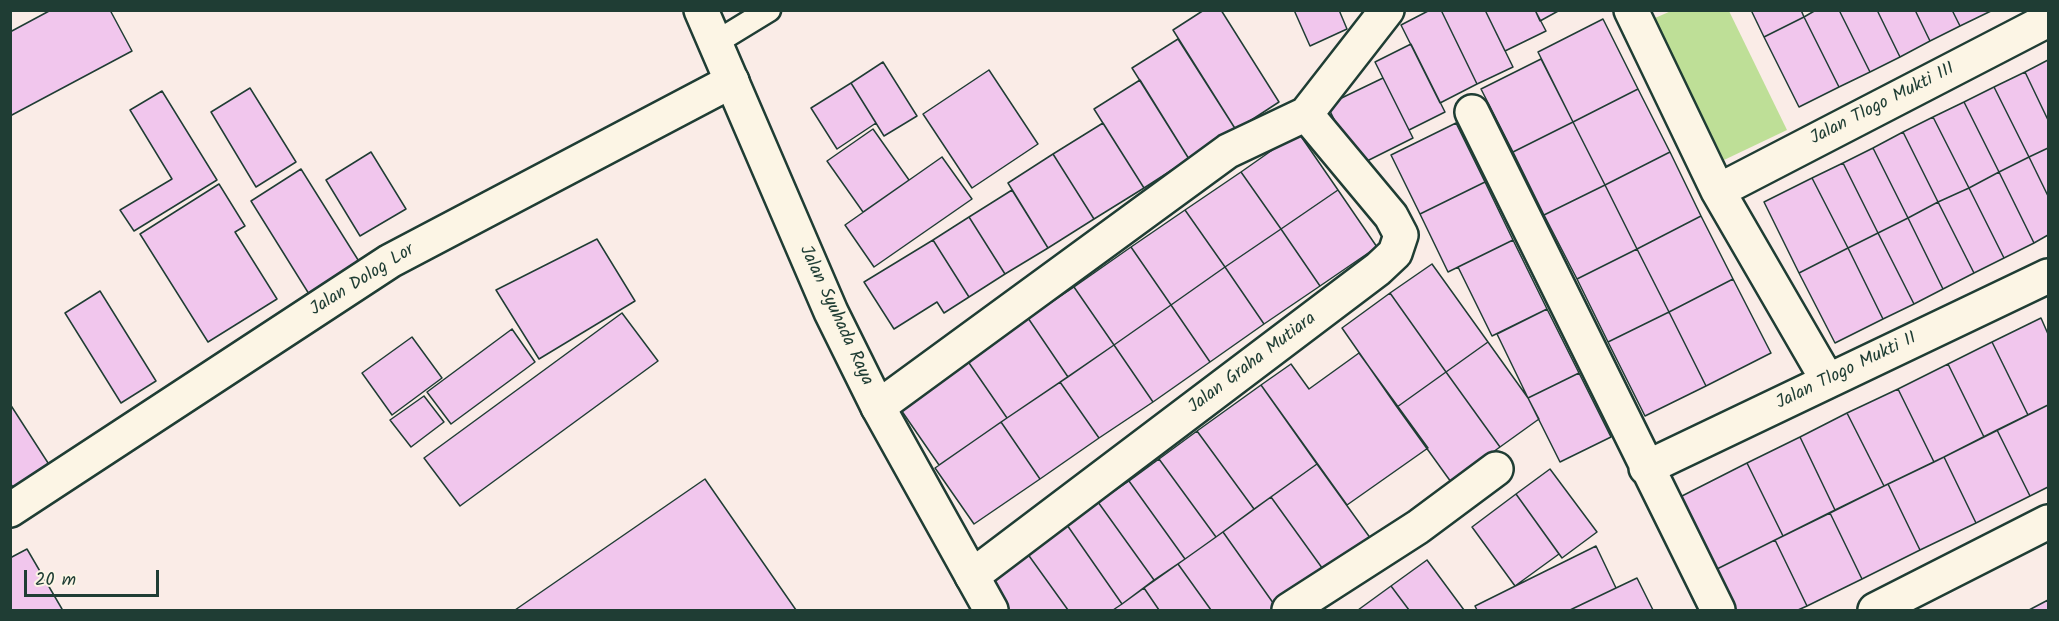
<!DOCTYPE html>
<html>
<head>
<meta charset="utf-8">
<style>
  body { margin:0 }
  #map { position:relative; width:2059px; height:621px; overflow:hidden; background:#faece7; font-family:Kalam,sans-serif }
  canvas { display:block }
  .frame { position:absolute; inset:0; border:12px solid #1f3d34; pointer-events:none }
  .scale { position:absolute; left:24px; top:570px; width:135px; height:27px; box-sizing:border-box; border:3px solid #1f3d34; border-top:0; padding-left:8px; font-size:18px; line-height:21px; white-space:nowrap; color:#1f3d34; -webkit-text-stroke:4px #fcf5e5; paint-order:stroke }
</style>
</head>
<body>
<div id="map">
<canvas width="2059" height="621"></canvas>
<div class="frame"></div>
<div class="scale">20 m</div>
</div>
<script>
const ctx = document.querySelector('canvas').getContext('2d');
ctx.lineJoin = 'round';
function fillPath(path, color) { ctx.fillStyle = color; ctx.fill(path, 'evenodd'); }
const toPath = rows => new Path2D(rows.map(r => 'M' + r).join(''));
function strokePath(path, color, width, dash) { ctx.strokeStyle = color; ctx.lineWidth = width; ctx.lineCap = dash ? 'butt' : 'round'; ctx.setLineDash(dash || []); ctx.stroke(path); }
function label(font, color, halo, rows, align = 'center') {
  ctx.font = font + ' Kalam,sans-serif'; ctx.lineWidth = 4.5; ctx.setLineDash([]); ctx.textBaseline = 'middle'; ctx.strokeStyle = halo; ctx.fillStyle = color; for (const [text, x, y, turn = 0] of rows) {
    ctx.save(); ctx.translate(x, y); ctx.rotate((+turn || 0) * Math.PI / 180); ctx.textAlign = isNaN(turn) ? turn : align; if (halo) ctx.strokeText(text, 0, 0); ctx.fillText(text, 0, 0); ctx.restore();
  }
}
const green = toPath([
  [1671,11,1729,11,1787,130,1724,160,1655,18]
]);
const building = toPath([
  [51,10,110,10,132,51,10,116,10,32,51,10],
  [1204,10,1221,10,1279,102,1236,130,1173,30,1204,10],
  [1294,10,1339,10,1347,29,1310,46,1294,10],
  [1430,10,1441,10,1477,84,1440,103,1401,25,1430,10],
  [1441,10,1485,10,1513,67,1477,84,1441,10],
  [1485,10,1535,10,1546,31,1505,51,1485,10],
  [1535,10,1560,10,1540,21,1535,10],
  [1751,10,1801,10,1804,17,1764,37,1751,10],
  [1816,10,1839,10,1870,72,1839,87,1804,17,1816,10],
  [1839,10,1877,10,1900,57,1870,72,1839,10],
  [1877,10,1915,10,1930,41,1900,57,1877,10],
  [1915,10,1952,10,1960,26,1930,41,1915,10],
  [1952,10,1991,10,1991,11,1960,26,1952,10],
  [1804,17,1839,87,1799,107,1764,37,1804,17],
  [1603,19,1638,89,1573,122,1538,52,1603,19],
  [1178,39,1236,130,1189,159,1132,68,1178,39],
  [1411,44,1445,112,1409,130,1375,62,1411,44],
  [1541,59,1573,122,1513,152,1481,89,1541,59],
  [2048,60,2048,120,2025,72,2048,60],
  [883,62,917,116,884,136,851,83,883,62],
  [989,70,1038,144,972,188,923,114,989,70],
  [2025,72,2048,120,2048,148,2029,157,1994,87,2025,72],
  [1383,78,1413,138,1357,166,1327,105,1383,78],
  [1140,80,1189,159,1144,188,1094,109,1140,80],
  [851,83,876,123,837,149,811,108,851,83],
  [1994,87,2029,157,1999,172,1964,102,1994,87],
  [250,88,296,162,256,187,211,112,250,88],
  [1638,89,1670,152,1605,185,1573,122,1638,89],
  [162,91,217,180,134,231,120,210,172,179,130,110,162,91],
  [1964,102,1999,172,1969,188,1933,117,1964,102],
  [1933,117,1969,188,1938,202,1903,132,1933,117],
  [1573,122,1605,185,1544,215,1513,152,1573,122],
  [1103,123,1144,188,1094,219,1053,154,1103,123],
  [1456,123,1485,182,1420,214,1391,155,1456,123],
  [873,129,909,180,863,212,827,161,873,129],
  [1298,132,1338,190,1281,229,1241,172,1298,132],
  [1903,132,1938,202,1908,218,1873,148,1903,132],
  [1873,148,1908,218,1878,233,1843,163,1873,148],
  [2048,148,2048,196,2029,157,2048,148],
  [371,152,406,209,360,236,326,180,371,152],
  [1670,152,1701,216,1637,249,1605,185,1670,152],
  [1053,154,1094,219,1048,248,1008,183,1053,154],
  [942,157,972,199,874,267,845,225,942,157],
  [2029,157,2048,196,2048,235,2034,243,1999,172,2029,157],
  [1843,163,1878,233,1848,248,1812,178,1843,163],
  [301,169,365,271,314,302,251,201,301,169],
  [1241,172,1281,229,1225,267,1185,210,1241,172],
  [1999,172,2034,243,2004,258,1969,188,1999,172],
  [1812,178,1848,248,1799,273,1764,202,1812,178],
  [1485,182,1513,240,1448,272,1420,214,1485,182],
  [219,184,245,226,235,232,277,299,208,342,140,234,219,184],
  [1605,185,1637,249,1577,279,1544,215,1605,185],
  [1969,188,2004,258,1974,273,1938,202,1969,188],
  [1012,190,1048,248,1005,274,969,217,1012,190],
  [1338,190,1377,247,1320,286,1281,229,1338,190],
  [1938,202,1974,273,1943,289,1908,218,1938,202],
  [1185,210,1225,267,1171,305,1131,247,1185,210],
  [1701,216,1733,279,1669,312,1637,249,1701,216],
  [969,217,1005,274,969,297,933,240,969,217],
  [1908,218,1943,289,1914,304,1878,233,1908,218],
  [1281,229,1320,286,1264,324,1225,267,1281,229],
  [1878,233,1914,304,1883,319,1848,248,1878,233],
  [597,239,635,301,539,359,496,290,597,239],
  [933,240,969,297,944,313,937,302,894,329,864,282,933,240],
  [1513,240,1547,309,1492,336,1458,267,1513,240],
  [1131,247,1171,305,1114,345,1074,287,1131,247],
  [1848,248,1883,319,1835,343,1799,273,1848,248],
  [1637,249,1669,312,1608,342,1577,279,1637,249],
  [1432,264,1488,342,1446,372,1390,293,1432,264],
  [1225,267,1264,324,1210,362,1171,305,1225,267],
  [1733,279,1771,353,1706,386,1669,312,1733,279],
  [1074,287,1114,345,1068,377,1028,318,1074,287],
  [100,291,156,381,121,403,65,313,100,291],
  [1390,293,1446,372,1397,407,1342,328,1390,293],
  [1171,305,1210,362,1153,402,1114,345,1171,305],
  [1547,309,1579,373,1528,398,1497,334,1547,309],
  [1669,312,1706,386,1645,416,1608,342,1669,312],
  [622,313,658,361,460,506,424,458,622,313],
  [1028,318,1068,377,1007,418,967,360,1028,318],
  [2041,318,2048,334,2048,405,2028,415,1992,342,2041,318],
  [512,329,535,362,451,424,427,392,512,329],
  [412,337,442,378,392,415,362,373,412,337],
  [1488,342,1528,398,1539,419,1500,447,1446,372,1488,342],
  [1992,342,2028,415,1984,437,1948,364,1992,342],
  [1114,345,1153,402,1099,438,1060,382,1114,345],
  [1359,353,1428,448,1347,505,1261,385,1291,364,1309,389,1359,353],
  [967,360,1007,418,939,465,899,407,967,360],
  [1948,364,1984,437,1934,462,1898,389,1948,364],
  [1446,372,1500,447,1451,482,1397,407,1446,372],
  [1579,373,1611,437,1560,462,1528,398,1579,373],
  [1060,382,1099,438,1040,479,1001,422,1060,382],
  [1261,385,1317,464,1254,509,1197,431,1261,385],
  [1898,389,1934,462,1884,486,1847,413,1898,389],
  [424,396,444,422,411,447,390,420,424,396],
  [10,404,50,466,15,490,10,483,10,404],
  [2048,405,2048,487,2030,496,1997,430,2048,405],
  [1847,413,1884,486,1835,510,1800,437,1847,413],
  [1001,422,1040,479,974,524,935,468,1001,422],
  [1997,430,2030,496,1976,523,1944,457,1997,430],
  [1197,431,1254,509,1216,537,1159,459,1197,431],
  [1800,437,1835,510,1783,536,1747,463,1800,437],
  [1944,457,1976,523,1920,550,1888,484,1944,457],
  [1159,459,1216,537,1185,559,1129,481,1159,459],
  [1747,463,1783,536,1715,570,1680,497,1747,463],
  [1317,464,1371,539,1325,572,1271,497,1317,464],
  [1550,469,1597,532,1562,558,1516,494,1550,469],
  [705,479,796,610,515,610,705,479],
  [1129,481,1185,559,1154,580,1098,502,1129,481],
  [1888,484,1920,550,1862,579,1830,513,1888,484],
  [1516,494,1559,554,1515,586,1472,527,1516,494],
  [1271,497,1325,572,1276,607,1223,532,1271,497],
  [1098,502,1154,580,1122,604,1067,525,1098,502],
  [1830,513,1862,579,1807,606,1775,540,1830,513],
  [1067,525,1122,604,1113,610,1068,610,1027,553,1067,525],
  [1223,532,1276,607,1271,610,1211,610,1178,564,1223,532],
  [1775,540,1807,606,1798,610,1735,610,1715,570,1775,540],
  [1596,546,1616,588,1570,610,1477,610,1475,606,1596,546],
  [27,549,62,609,59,610,10,610,10,558,27,549],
  [1027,553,1068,610,1007,610,986,582,1027,553],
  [1427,560,1464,610,1409,610,1391,586,1427,560],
  [1178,564,1211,610,1159,610,1144,588,1178,564],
  [1637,578,1653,610,1570,610,1616,588,1637,578],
  [1391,586,1409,610,1358,610,1391,586],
  [1144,588,1159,610,1113,610,1122,604,1144,588],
  [2048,600,2048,610,2029,610,2048,600]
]);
const service = toPath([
  [715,43,769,10]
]);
const minor = toPath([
  [1631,10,1718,191,1828,381],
  [1472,112,1718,610],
  [1718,191,2048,20],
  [878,407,1228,151,1306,114,1387,10],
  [1646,468,2048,276],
  [10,510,390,261,732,81],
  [972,576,1378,269,1395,253,1401,235,1391,216,1306,114],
  [1289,610,1418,527,1496,469],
  [1875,610,2048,522]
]);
const tertiary = toPath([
  [701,10,831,312,878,407,991,610]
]);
const streetNames = [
  ["Jalan Tlogo Mukti III",1883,105,-27],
  ["Jalan Dolog Lor",363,281,-32],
  ["Jalan Syuhada Raya",835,316,65],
  ["Jalan Graha Mutiara",1253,364,-37],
  ["Jalan Tlogo Mukti II",1847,372,-26]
];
fillPath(green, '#bedf97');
fillPath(building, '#f1c6ed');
strokePath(building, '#1f3d34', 1.5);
strokePath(service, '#1f3d34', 27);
strokePath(minor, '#1f3d34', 38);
strokePath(tertiary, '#1f3d34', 38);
strokePath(service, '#fcf5e5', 22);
strokePath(minor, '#fcf5e5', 33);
strokePath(tertiary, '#fcf5e5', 33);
label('18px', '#1f3d34', '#fcf5e5', streetNames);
</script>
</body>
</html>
